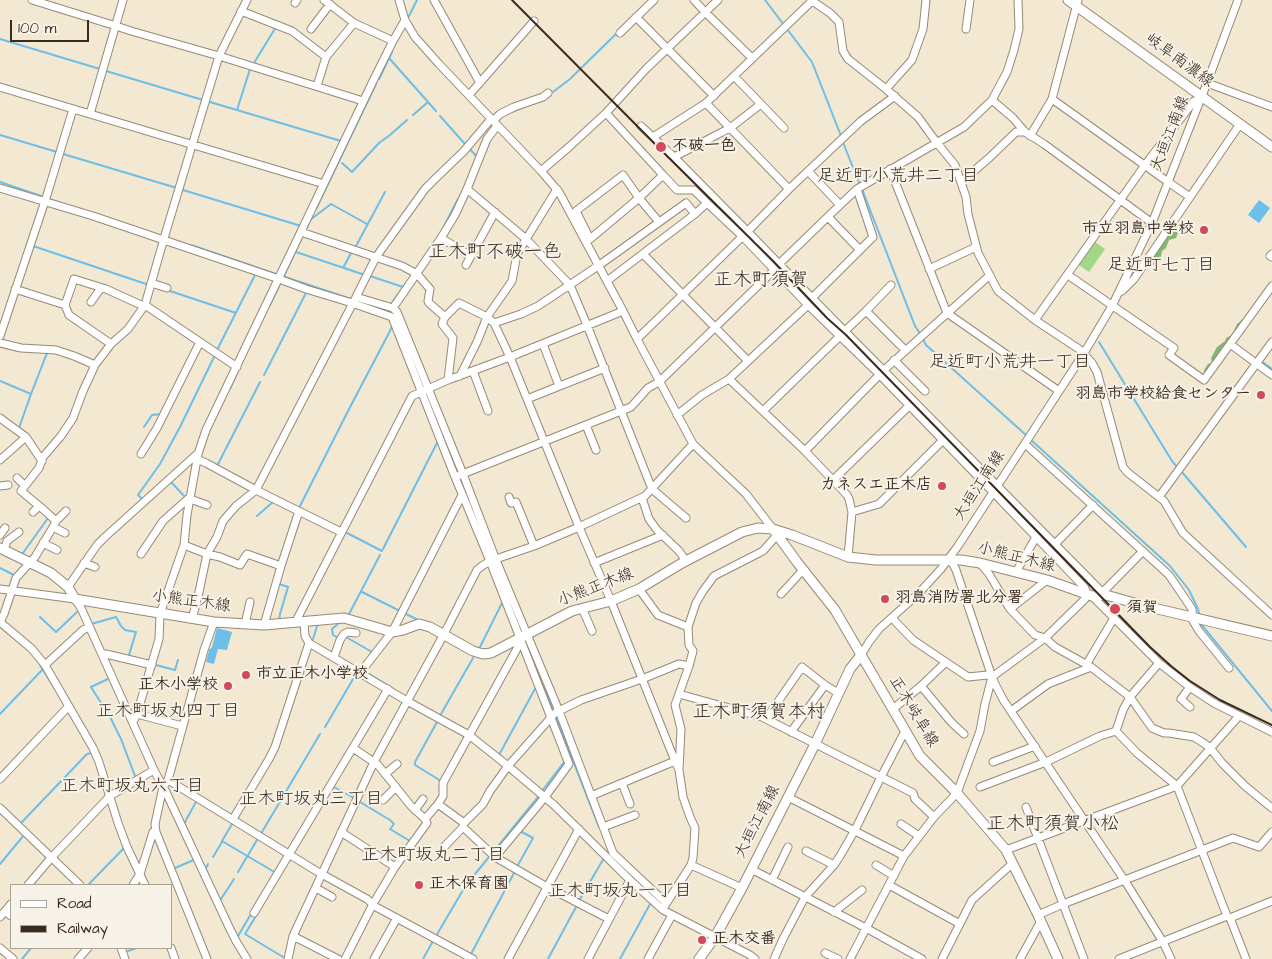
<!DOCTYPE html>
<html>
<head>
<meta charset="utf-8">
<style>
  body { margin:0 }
  #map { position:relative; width:1272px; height:959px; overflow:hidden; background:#f3e8d1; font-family:"Architects Daughter",sans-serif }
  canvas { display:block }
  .legend { position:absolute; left:10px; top:884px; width:162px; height:65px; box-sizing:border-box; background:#f7f3e8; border:1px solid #aca397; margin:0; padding:6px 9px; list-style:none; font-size:15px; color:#3b2a1e }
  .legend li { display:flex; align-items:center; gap:10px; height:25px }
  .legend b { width:25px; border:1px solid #aca397 }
  .scale { position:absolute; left:10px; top:20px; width:79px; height:22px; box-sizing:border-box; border:2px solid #3b2a1e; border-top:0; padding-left:6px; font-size:15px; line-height:18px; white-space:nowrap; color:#3b2a1e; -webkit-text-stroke:4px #f7f3e8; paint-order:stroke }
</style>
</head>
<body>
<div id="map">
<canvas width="1272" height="959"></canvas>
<ul class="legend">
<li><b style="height:6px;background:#fff"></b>Road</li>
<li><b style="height:6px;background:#3b2a1e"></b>Railway</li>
</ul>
<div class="scale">100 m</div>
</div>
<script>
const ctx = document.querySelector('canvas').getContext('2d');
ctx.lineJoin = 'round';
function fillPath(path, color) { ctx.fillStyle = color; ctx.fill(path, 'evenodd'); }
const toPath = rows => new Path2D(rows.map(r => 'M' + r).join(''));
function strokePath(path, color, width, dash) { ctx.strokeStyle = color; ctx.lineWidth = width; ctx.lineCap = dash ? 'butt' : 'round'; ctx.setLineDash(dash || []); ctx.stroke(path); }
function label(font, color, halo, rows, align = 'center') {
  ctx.font = font + ' "Architects Daughter","Klee One",sans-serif'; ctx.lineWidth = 4; ctx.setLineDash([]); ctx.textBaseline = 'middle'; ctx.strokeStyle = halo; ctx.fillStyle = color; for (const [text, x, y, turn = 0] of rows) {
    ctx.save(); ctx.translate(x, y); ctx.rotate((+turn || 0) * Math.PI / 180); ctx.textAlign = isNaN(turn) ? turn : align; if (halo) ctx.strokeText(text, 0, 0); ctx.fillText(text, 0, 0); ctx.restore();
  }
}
const green = toPath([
  [1095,242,1105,249,1089,272,1079,265]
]);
const forest = toPath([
  [1175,225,1178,227,1178,233,1176,238,1169,240,1166,248,1162,251,1160,261,1149,268,1154,254,1160,248,1163,241,1169,236,1170,231],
  [1244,318,1244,322,1204,375,1204,370,1208,364,1212,363,1211,358,1217,347,1225,341,1226,338,1232,335,1237,324]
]);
const water = toPath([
  [1259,200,1270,208,1259,223,1248,215],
  [217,628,232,632,227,650,218,649,214,664,206,662,209,650,212,647]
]);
const stream = toPath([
  [765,0,784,25],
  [409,16,417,0],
  [787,29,812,62,841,136],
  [0,39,100,69],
  [389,58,436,111],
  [254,63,276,27],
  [106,71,203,100],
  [379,79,392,52],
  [553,92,570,79,618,32],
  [210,102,341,141],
  [237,110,250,69],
  [512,112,526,106],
  [413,115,428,102],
  [440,116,465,144],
  [0,135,57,152],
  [842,140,860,185],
  [469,148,477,157],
  [63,154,177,188],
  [342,163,352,172,379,143,390,135,407,120],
  [0,182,41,196],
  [862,189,915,326,921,335],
  [183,190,301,226],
  [49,199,61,203],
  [316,209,376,84],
  [306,230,310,220,331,204,367,224],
  [442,230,458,199],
  [191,245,276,274],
  [33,246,146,284],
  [356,246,385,192],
  [296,252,365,275],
  [343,268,351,253],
  [370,276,403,287],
  [285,277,351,299],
  [283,278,303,235],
  [167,290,236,313],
  [359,302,392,314],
  [391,304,406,283],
  [270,305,281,282],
  [923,339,926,345,1027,436],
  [1099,342,1172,461,1178,468],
  [217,350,255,275],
  [412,359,423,385],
  [1261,361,1272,369],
  [264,375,307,291],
  [0,381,31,394,47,353],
  [230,389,239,368],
  [426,392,457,471],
  [144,427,152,415,162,414],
  [19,428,31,394],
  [1031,440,1170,566,1189,590,1198,609,1200,617],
  [217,466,260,382],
  [1181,471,1246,547],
  [461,479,479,526],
  [171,482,186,498],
  [143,500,138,495,160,464,180,427,215,355],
  [299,508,347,413,390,331,392,326],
  [257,516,274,501],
  [347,533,382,551],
  [383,549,437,443],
  [23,553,48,518],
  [0,568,14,575],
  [279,584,288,587,280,614,279,621],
  [362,592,400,611],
  [509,599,522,632],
  [404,613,418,620],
  [348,616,380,555],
  [40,617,56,632,77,612],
  [91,624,116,617,121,626,125,630,136,632,129,655],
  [1201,624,1272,711],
  [346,637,372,652,371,654],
  [338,638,333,635,332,629,340,622],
  [313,639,317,626],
  [525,641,553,709],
  [477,649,479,649,503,601],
  [40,665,55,689],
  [156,665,175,670,178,660],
  [366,672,392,688],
  [108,679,91,687,110,717,121,739,135,776],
  [0,714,43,669],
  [441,714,473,658],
  [556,718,570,752],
  [437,722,415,762,415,765,441,781],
  [325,727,356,674],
  [570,753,599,827],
  [499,755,536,687],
  [334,787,352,797],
  [541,791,542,791,564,762],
  [360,802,390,820,394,824,390,829,410,841],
  [22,822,87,754,92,753],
  [185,823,186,820,196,802],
  [232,824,222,841,276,873],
  [262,832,320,734],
  [494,851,538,797],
  [213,857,222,842],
  [0,864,24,835],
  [518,865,533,838,520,831,521,830],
  [175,868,196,859],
  [206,868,208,864],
  [238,872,257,840],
  [628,872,651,895],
  [88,885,124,848],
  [221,899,234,879],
  [580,899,604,858],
  [256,916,245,934,283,957],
  [238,936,251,914],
  [436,936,466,885,489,857],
  [128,951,137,948],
  [471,954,514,873],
  [22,959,31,948],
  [423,959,433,941],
  [548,959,576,907],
  [620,959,650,904]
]);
const minor = toPath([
  [32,0,116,26,131,31,219,56,363,101],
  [324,0,354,23,393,41],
  [399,0,405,20,415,37,439,64,541,171,559,192,623,311,637,339,693,444,746,494,773,529],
  [434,0,480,83],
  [694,0,705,12,752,58],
  [811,0,830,13,839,22,843,51,848,59,886,89,918,117,937,143,955,165,966,197,968,214,978,253,998,291,1035,320,1079,349,1092,363,1097,372,1123,467,1127,472,1164,501,1183,533,1272,615],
  [295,3,297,0],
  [241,11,292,31,326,57],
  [636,17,714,96],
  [311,29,330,4],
  [966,29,970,0],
  [620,33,654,0],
  [734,76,784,128],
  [1207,83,1272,107],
  [317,86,326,57,354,23],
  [0,87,324,184],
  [886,89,912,60,923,29,926,0],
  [469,95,534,21],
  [1052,99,1168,182,1190,197],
  [992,100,1013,118,1025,132,1044,144,1152,223],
  [761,104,730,128,674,157,747,231,812,298],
  [606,113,663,175],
  [90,114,123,0],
  [491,119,464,151,437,177,425,189,376,257,356,297,393,308,441,238,455,215,467,189,487,139,497,126],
  [493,121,500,114,514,107,543,97,548,93],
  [641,126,674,157],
  [1030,136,1052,99,1078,0],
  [653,137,706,103],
  [890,169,947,313,1059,391],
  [541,171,569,147,606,113,646,69,718,0],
  [961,182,989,158,1016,132,1025,132],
  [0,188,93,216,279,279,306,289,352,303,392,317,455,477,631,407,648,388,659,382,772,272],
  [467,189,526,239,570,285,587,325,652,489,686,518],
  [789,189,706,103,813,0],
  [857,189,873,237,812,298,1099,589,1106,595],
  [840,205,857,189,964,127,992,100,1007,72,1014,50,1019,29,1018,0],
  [828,217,860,250],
  [301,232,402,266,417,274,430,289,428,301,429,303,445,317],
  [441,238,471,256],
  [643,254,748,361],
  [1272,254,1270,256,1272,257],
  [779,264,840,205,808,171],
  [466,265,495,212],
  [929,269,976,247],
  [1068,275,1174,348,1169,355,1204,380,1272,286],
  [607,281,695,214],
  [151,283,167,288],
  [15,289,65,305,69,315,111,344],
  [1122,291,1134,279,1240,124],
  [91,302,101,288],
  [65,305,74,279,106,289,141,305,145,305,237,367],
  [808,305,879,374,993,492,1085,588,1087,594],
  [393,308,397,312,463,474,496,560,559,711,613,853,666,903],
  [866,311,891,285],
  [1035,320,1145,165,1194,101,1201,99],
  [494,323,521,314,538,306,598,266,686,203,695,214,707,203,694,190,677,190,663,175,639,198,590,239,576,211,623,175,639,198,659,222],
  [845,331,866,311,905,350],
  [0,336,47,195,73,109],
  [637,339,745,234,789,189,861,121,895,96],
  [0,343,21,348,56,350,74,356,95,365],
  [543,344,559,386],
  [1230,344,1272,375],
  [894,360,925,391],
  [473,371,488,411],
  [460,376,477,342,487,317,512,281,517,254,557,189],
  [729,379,805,451,847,495,849,499,852,512,848,557],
  [448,380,453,338,442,324,445,317,459,303,487,317,494,323,510,357,579,527,611,601,675,761,679,770],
  [527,399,605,368],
  [763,411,840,336],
  [677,415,702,395,729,379,808,305,742,236,707,203],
  [0,418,26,437,42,461],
  [586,425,596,450],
  [1025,444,1169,575,1190,606,1192,609,1193,621,1199,631,1229,668],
  [805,451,884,370,990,275],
  [141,454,157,428,200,342],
  [197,459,206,463,256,490,341,532],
  [0,460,26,437],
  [455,477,490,561,569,764,545,797,495,857],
  [17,478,25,486],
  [833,480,909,406],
  [0,486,8,485],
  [509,497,511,503,516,502,534,546],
  [1159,497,1272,342],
  [642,498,649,519,657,530,679,551,686,561],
  [190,499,207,505],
  [33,512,39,506],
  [852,512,879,504,943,440],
  [56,521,66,511],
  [53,527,65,533],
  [0,535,5,528],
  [43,543,57,550],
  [1055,544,1093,505],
  [184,545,207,554,220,557,240,565,247,554,281,566,299,511],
  [4,550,7,541,19,532],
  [141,554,163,521,190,497],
  [948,560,953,564,956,570,992,677,996,686,1004,701,1125,881,1163,942,1171,959],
  [84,563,95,567],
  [594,563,663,535],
  [980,563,989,574,1010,609,1035,635,1045,638,1055,647,1091,667,1130,697,1152,728,1164,733,1169,733,1194,737,1205,744,1211,749,1222,763,1245,786,1272,808],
  [1016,572,1036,537],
  [68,587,97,545,105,537,197,454],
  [0,589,75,599,81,608,154,770,163,787,165,790,229,927,236,941,247,959],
  [639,589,658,615,688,627],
  [1103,592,1143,551],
  [781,594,803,570],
  [1092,596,1159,663,1191,688,1214,703,1272,732],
  [582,608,592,631],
  [1010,609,1047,580],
  [892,618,913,640,968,677,988,675,992,677],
  [192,619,199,592,207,554,217,537,223,521,236,506,256,490,355,299],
  [0,622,4,614,16,578,35,557,53,527,56,521,44,510,21,491,39,468,43,457,61,436,73,418,83,391,95,365,111,344,128,329,145,305,165,235,219,56,247,0],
  [0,622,32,649,45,665,93,748,99,762,118,823,127,847,145,885],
  [304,622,305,636,309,643,407,701,469,735,508,766,554,805,630,880,663,910,750,955,755,959],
  [295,623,412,396,448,380,510,357,623,311],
  [245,624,250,602],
  [264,625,281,566],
  [102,654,106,654,152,665],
  [861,655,869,642,879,629,918,594,941,569,958,546,1084,353,1112,306,1152,223,1207,83,1238,0],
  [334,657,340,640,344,634,348,632,356,633],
  [45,665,83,630,89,627],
  [1086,665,1114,618],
  [360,673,392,632,462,495],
  [921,686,952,723,964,734],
  [1190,687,1181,699,1190,707],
  [679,694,762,717,913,793,915,799,934,817],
  [893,709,921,686,946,662],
  [1011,711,1048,684,1091,667],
  [137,714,182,726],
  [766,719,802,667,825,685,838,693],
  [133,722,137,714,159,639,160,614,184,545,187,515,198,454,206,430,374,79,393,41,405,20],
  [1116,731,1137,753,1177,786,1227,916],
  [791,732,825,685],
  [353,748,378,765,411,806,425,819],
  [993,762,1035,746],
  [385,774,397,764],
  [0,779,68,707],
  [168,780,318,872,367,899,376,907,473,959],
  [622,783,630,804],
  [980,787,1046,762,1100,736,1116,731,1123,710,1130,697,1159,663],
  [591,796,675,761],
  [788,797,904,856],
  [383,800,396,787],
  [438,804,464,823],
  [1026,807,1084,959],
  [0,808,80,885],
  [415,810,423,799],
  [233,819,269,759,275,747,309,643],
  [901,824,919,836],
  [463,827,495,857,547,887,609,919],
  [603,827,635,815],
  [341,832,395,867],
  [444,847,463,827,464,823,483,804,490,791,508,766,555,713,581,700,642,679,679,664,689,666],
  [1006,850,1177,786,1239,716],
  [806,851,834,865],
  [691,865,742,888],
  [876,865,894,876],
  [751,869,866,928,922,959],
  [772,880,788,847],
  [28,885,51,858,110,796,154,770],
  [133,885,140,874,153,832,156,832],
  [889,885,960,924],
  [316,888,332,897],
  [664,907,691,865,693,858,695,828,690,817,683,797,679,770,681,729,675,705,689,666,693,651,689,645,688,627,696,603,703,591,714,576,763,551,777,535],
  [5,911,11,916],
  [834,912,862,890],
  [254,913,388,689],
  [1038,915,1063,904,1233,838,1259,847,1272,832],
  [0,917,11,904],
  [1230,918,1246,959],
  [293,936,338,959],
  [0,948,13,959],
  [121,948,125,959],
  [171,948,175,959],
  [825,953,838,959],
  [78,959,88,948],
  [207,959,156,832,155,824,163,787,168,780,204,650,214,622],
  [288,959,293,936,374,762,444,634,477,570,482,566,490,561,534,546,579,527,645,496,693,444],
  [345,959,373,904,395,867,427,823,425,819,438,804,443,796,443,783,519,645,520,640],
  [374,959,397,918],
  [508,959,579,829],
  [588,959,630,880],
  [648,959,672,915],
  [774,959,783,939,805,897,834,865,840,856,855,830,881,777,905,731],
  [850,959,904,856,934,817,957,793,980,731,985,704,992,677,1045,638,1085,599,1088,594],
  [942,959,972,900,1013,863],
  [1020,959,1041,921],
  [1119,959,1227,916,1230,918,1272,901]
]);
const major = toPath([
  [1068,0,1272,147],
  [773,529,797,562,835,610,920,756,957,793,1006,850,1038,915,1058,959],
  [0,548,51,573,68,587,75,599,214,622,264,625,344,618,392,632,403,630,419,624,430,627,473,651,483,654,491,653,572,611,611,601,639,589,682,563,742,532,758,528,773,529,792,535,848,557,876,560,961,560,980,563,1047,580,1092,596,1106,595,1145,606,1272,636],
  [699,959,715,937,742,888,815,744,850,669,861,655]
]);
const rail = toPath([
  [512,0,659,148,773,261,827,318,846,335,1150,647,1171,666,1190,681,1220,700,1272,725]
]);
const markers = [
  [661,147,6,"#d1495b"],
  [1204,230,5,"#d1495b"],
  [1261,395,5,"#d1495b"],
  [942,486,5,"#d1495b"],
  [885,599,5,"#d1495b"],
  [1115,609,6,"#d1495b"],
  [246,675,5,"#d1495b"],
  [228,686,5,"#d1495b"],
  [419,885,5,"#d1495b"],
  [702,940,5,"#d1495b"]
];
const streetNames = [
  ["岐阜南濃線",1179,61,36],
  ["大垣江南線",1171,134,-69],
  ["大垣江南線",980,486,-57],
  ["小熊正木線",1016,558,14],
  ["小熊正木線",596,588,-21],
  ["小熊正木線",191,602,8],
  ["正木岐阜線",913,712,59],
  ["大垣江南線",758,822,-63]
];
const poiNames = [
  ["不破一色",672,147],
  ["市立羽島中学校",1194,230,"right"],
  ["羽島市学校給食センター",1251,395,"right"],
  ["カネスエ正木店",932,486,"right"],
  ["羽島消防署北分署",895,599],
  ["須賀",1126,609],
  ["市立正木小学校",256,675],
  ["正木小学校",218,686,"right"],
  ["正木保育園",429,885],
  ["正木交番",712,940]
];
const neighbourhoodNames = [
  ["足近町小荒井二丁目",898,177],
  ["足近町七丁目",1161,266],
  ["足近町小荒井一丁目",1010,363],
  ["正木町坂丸四丁目",168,712],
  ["正木町坂丸六丁目",132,787],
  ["正木町坂丸三丁目",311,800],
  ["正木町坂丸二丁目",433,856],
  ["正木町坂丸一丁目",620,892]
];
const quarterNames = [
  ["正木町不破一色",495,253],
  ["正木町須賀",761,281],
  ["正木町須賀本村",759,713],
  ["正木町須賀小松",1053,825]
];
fillPath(green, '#a2d788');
fillPath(forest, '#81b874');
fillPath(water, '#6dbee9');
strokePath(stream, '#6dbee9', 2);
strokePath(minor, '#978978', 9);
strokePath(major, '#978978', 11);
strokePath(minor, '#fff', 7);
strokePath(major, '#fff', 9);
strokePath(rail, '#3b2a1e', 2);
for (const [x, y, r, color] of markers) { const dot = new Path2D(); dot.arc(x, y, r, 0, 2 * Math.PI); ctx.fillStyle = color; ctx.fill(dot); strokePath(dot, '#f7f3e8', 2); }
label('16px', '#3b2a1e', '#f7f3e8', streetNames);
label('bold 16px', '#3b2a1e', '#f7f3e8', poiNames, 'left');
label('18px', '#3b2a1e', '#f7f3e8', neighbourhoodNames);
label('19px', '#3b2a1e', '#f7f3e8', quarterNames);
</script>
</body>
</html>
